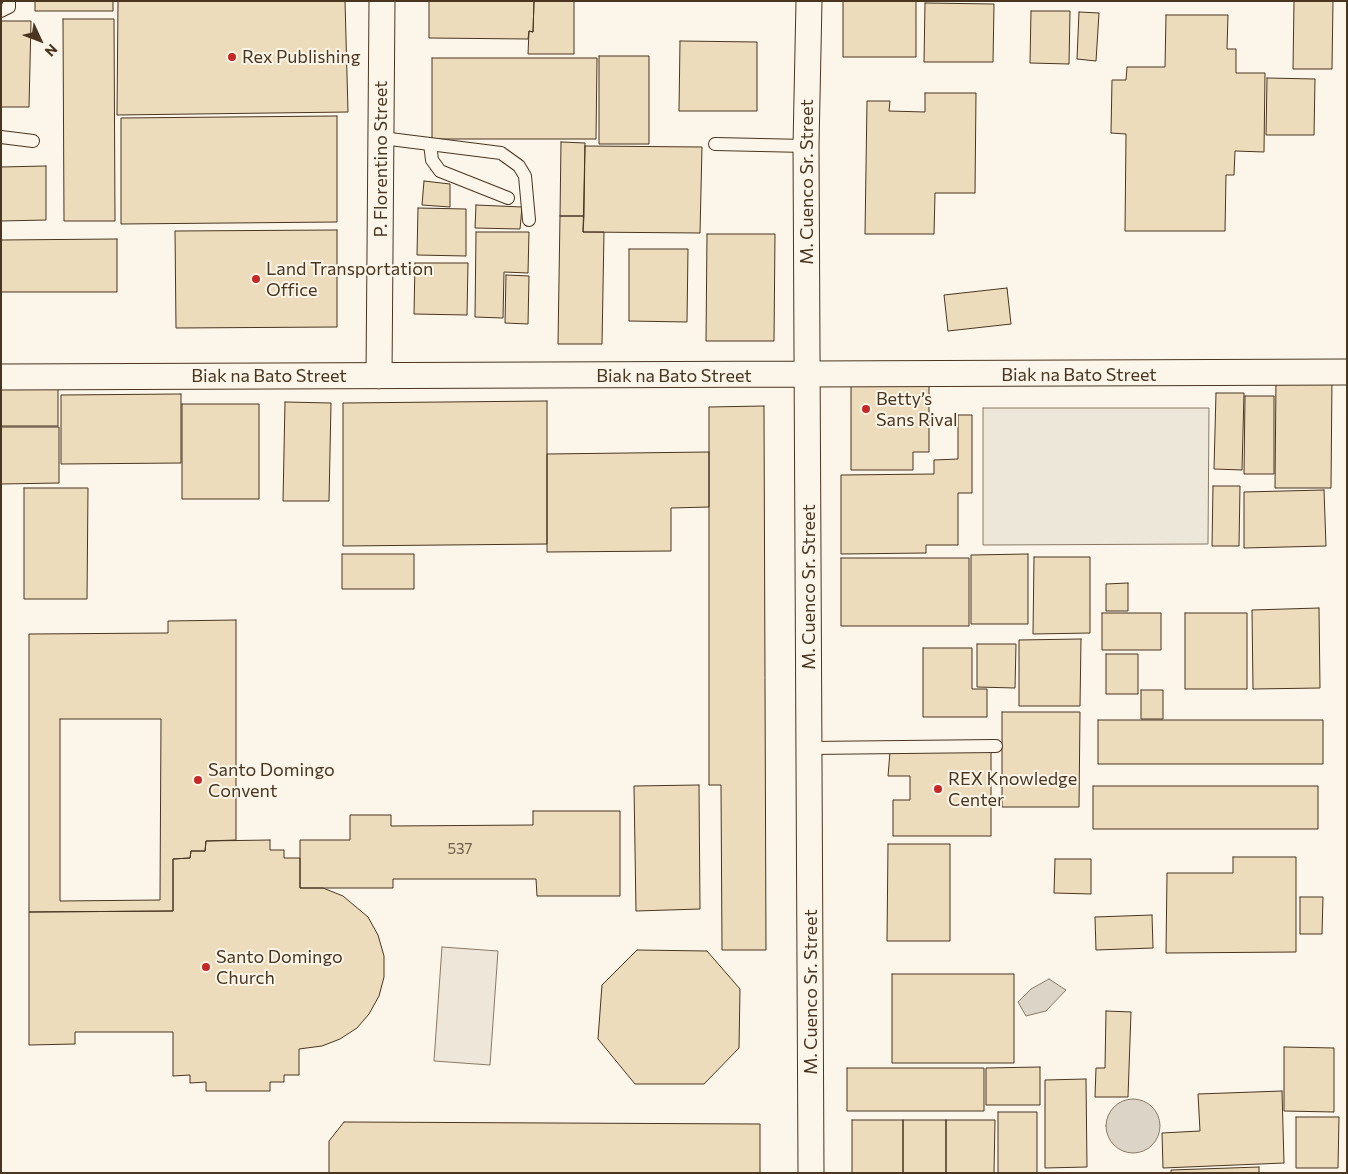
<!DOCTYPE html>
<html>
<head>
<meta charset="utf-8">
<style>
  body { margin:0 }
  #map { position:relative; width:1348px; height:1174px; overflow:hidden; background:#fbf6e9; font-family:Commissioner,sans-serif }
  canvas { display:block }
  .frame { position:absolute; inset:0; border:2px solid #4a3520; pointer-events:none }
  .north { position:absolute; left:15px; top:15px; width:50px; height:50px; -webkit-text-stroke:4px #fbf6e9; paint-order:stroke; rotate:133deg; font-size:14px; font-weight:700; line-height:20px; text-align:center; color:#4a3520 }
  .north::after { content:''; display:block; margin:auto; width:18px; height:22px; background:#4a3520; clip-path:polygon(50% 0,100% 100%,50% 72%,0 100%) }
</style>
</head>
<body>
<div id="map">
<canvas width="1348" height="1174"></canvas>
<div class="frame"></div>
<div class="north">N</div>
</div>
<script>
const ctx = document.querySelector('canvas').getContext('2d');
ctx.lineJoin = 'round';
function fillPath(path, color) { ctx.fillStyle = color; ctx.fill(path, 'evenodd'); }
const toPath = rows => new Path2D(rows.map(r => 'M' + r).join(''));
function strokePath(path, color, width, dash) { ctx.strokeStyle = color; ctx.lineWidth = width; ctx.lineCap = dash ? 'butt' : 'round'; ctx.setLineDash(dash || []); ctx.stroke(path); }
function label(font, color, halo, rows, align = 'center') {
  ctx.font = font + ' Commissioner,sans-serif'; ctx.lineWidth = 4; ctx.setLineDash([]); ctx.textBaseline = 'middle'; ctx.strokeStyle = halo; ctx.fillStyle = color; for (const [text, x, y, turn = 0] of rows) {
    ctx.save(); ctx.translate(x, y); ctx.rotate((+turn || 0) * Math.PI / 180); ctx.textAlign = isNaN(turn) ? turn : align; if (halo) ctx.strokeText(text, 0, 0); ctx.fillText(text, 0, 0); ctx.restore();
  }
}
const green = toPath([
  [442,947,498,951,490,1065,434,1061,442,947]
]);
const parking = toPath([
  [983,408,1209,408,1208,544,983,545,983,408]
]);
const water = toPath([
  [1049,979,1066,990,1046,1011,1026,1016,1018,1002,1031,989,1049,979],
  '1106 1126a27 27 0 1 1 54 0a27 27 0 1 1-54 0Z'
]);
const building = toPath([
  [35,1,113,1,113,11,35,11,35,1],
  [118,1,345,1,348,112,117,115,118,1],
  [429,1,534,1,533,32,529,31,528,39,429,38,429,1],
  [534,1,574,1,574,54,528,54,529,31,533,32,534,1],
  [843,1,916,1,916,57,843,57,843,1],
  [1294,1,1333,1,1332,69,1293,69,1294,1],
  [925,3,994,4,993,62,924,62,925,3],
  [1031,11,1070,11,1069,64,1030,63,1031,11],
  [1079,12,1099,13,1096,61,1077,59,1079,12],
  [1166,15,1228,15,1227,49,1236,49,1236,73,1265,73,1264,152,1235,151,1234,175,1226,175,1225,231,1125,231,1126,134,1111,133,1112,80,1126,80,1127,67,1165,67,1166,15],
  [63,19,114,19,115,221,64,221,63,19],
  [1,21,31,21,29,107,1,107,1,21],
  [680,41,757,42,757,111,679,111,680,41],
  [599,56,649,56,649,144,599,144,599,56],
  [432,58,597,58,596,139,432,139,432,58],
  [1267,78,1315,79,1314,135,1266,135,1267,78],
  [925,93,976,93,975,193,935,193,934,234,865,234,867,101,890,101,889,111,925,112,925,93],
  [337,116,337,222,121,224,121,118,337,116],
  [561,142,585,143,584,216,560,216,561,142],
  [585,146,702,147,700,233,583,232,585,146],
  [46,166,46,220,1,221,1,167,46,166],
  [424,181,450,184,450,207,422,205,424,181],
  [476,205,522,207,520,229,475,228,476,205],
  [418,208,466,209,466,256,417,255,418,208],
  [560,216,584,216,583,232,604,232,602,344,558,344,560,216],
  [337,230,337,327,176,328,175,231,337,230],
  [476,232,529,232,528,273,504,272,503,318,475,317,476,232],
  [707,234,775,234,774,341,706,341,707,234],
  [117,239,117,292,1,292,1,240,117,239],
  [629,249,688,249,687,322,629,321,629,249],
  [415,263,468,263,467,315,414,314,415,263],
  [506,275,529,276,528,324,505,323,506,275],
  [1007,288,1011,324,948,331,944,295,1007,288],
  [1276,377,1332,377,1331,488,1275,488,1276,377],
  [851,384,929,384,929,452,913,452,913,470,851,470,851,384],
  [1,389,58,389,58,426,1,426,1,389],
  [1216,393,1244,393,1242,470,1214,469,1216,393],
  [181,394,181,463,61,464,61,395,181,394],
  [1245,396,1274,396,1274,474,1244,474,1245,396],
  [547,401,547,544,343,546,343,403,547,401],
  [285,402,331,403,329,501,283,501,285,402],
  [182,404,259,404,259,499,182,499,182,404],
  [764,406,766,950,722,950,721,785,709,785,709,407,764,406],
  [958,415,972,415,972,493,958,493,958,545,926,545,926,553,841,554,841,475,934,474,934,460,958,459,958,415],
  [1,427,59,427,59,483,1,484,1,427],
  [709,452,709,507,671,508,671,551,547,552,547,454,709,452],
  [1213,486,1240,486,1239,546,1212,546,1213,486],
  [24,488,88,488,87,599,24,599,24,488],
  [1324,490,1326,546,1244,548,1244,492,1324,490],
  [342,554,414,554,414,589,342,589,342,554],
  [1028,554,1028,624,971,624,971,555,1028,554],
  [1034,557,1090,557,1090,633,1033,634,1034,557],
  [841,558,969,558,969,626,841,626,841,558],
  [1128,583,1128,611,1106,611,1106,584,1128,583],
  [1319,608,1320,688,1253,689,1252,610,1319,608],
  [1102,613,1161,613,1161,650,1102,650,1102,613],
  [1185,613,1247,613,1247,689,1185,689,1185,613],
  [236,620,236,840,206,841,205,851,191,851,190,858,173,859,173,911,29,912,29,634,168,633,168,621,236,620],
  [60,719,161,719,160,900,60,901,60,719],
  [1081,639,1080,706,1019,706,1019,640,1081,639],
  [977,644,1016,644,1015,688,977,687,977,644],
  [923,648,972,648,972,689,987,689,987,717,923,717,923,648],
  [1106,654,1138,654,1138,694,1106,694,1106,654],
  [1141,690,1163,690,1163,719,1141,719,1141,690],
  [1002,712,1080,712,1079,807,1002,807,1002,712],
  [1098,720,1323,720,1323,764,1098,764,1098,720],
  [991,749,991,836,893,836,893,800,910,800,910,776,888,776,890,752,991,749],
  [699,785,700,909,636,911,634,786,699,785],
  [1093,786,1318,786,1318,829,1093,829,1093,786],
  [533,811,620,811,620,896,537,896,536,879,393,879,393,888,300,888,300,840,350,840,350,815,391,815,391,826,533,825,533,811],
  [270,840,270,850,284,850,284,858,300,858,300,888,323,888,343,896,368,917,378,935,384,956,384,977,379,996,369,1014,357,1028,340,1039,322,1046,299,1049,299,1075,284,1075,284,1082,270,1082,270,1091,206,1091,206,1082,190,1083,190,1075,173,1076,173,1032,75,1032,75,1044,29,1045,29,912,173,911,173,859,190,858,191,851,205,851,206,841,270,840],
  [888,844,950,844,950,941,887,941,888,844],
  [1233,857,1296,857,1296,952,1166,953,1167,873,1233,873,1233,857],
  [1055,859,1091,859,1091,894,1054,893,1055,859],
  [1300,897,1323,897,1322,934,1300,934,1300,897],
  [1152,915,1153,948,1096,950,1095,917,1152,915],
  [637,950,707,951,740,989,739,1048,704,1084,635,1084,598,1039,602,985,637,950],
  [892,974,1014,974,1014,1063,892,1063,892,974],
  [1106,1011,1131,1012,1128,1097,1095,1097,1096,1068,1105,1068,1106,1011],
  [1284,1047,1334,1048,1334,1112,1284,1111,1284,1047],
  [1040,1067,1040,1105,986,1105,986,1068,1040,1067],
  [847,1068,984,1068,984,1111,847,1111,847,1068],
  [1086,1079,1087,1167,1045,1168,1045,1080,1086,1079],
  [1282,1091,1284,1163,1163,1168,1162,1133,1200,1131,1198,1094,1282,1091],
  [998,1112,1037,1112,1037,1173,998,1173,998,1112],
  [1296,1117,1339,1117,1338,1168,1296,1168,1296,1117],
  [852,1120,903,1120,903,1173,852,1173,852,1120],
  [903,1120,946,1120,946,1173,903,1173,903,1120],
  [946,1120,995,1120,994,1173,946,1173,946,1120],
  [344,1122,760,1124,760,1173,329,1173,329,1141,344,1122],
  [1259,1167,1259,1173,1171,1173,1171,1170,1259,1167]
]);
const lane = toPath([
  [1,11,9,7,9,1],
  [1,137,33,141],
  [382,138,501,153,519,166,525,176,529,220],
  [430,144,432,160,440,171,508,198],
  [715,144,806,146],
  [810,748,996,746]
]);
const street = toPath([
  [809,1,806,146,811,1173],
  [379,376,382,1],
  [1,377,1347,372]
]);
const markers = [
  [232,57,5,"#c62828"],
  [256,279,5,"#c62828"],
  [866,409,5,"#c62828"],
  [198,780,5,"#c62828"],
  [938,789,5,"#c62828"],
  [206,967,5,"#c62828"]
];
const numberNames = [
  ["537",460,849]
];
const poiNames = [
  ["Rex Publishing",242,57],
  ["Land Transportation",266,269],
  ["Office",266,290],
  ["Betty’s",876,399],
  ["Sans Rival",876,420],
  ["Santo Domingo",208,770],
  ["Convent",208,791],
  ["REX Knowledge",948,779],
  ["Center",948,800],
  ["Santo Domingo",216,957],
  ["Church",216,978]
];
const streetNames = [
  ["P. Florentino Street",381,159,-90],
  ["M. Cuenco Sr. Street",807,182,-90],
  ["Biak na Bato Street",1079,375],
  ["Biak na Bato Street",269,376],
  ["Biak na Bato Street",674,376],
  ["M. Cuenco Sr. Street",809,587,-90],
  ["M. Cuenco Sr. Street",811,992,-90]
];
fillPath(green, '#ede6d9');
strokePath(green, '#887966', 1);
fillPath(parking, '#ede7d9');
strokePath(parking, '#887966', 1);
fillPath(water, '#dcd4c6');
strokePath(water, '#887966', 1);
fillPath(building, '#ecdcbc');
strokePath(building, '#4a3520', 1);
strokePath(lane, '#4a3520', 14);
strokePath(street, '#4a3520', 27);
strokePath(lane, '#fbf6e9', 12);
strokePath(street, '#fbf6e9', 25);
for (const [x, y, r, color] of markers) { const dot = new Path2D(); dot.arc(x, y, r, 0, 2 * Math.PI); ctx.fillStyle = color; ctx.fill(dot); strokePath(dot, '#fbf6e9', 2); }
label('15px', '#725f47', null, numberNames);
label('18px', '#4a3520', '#fbf6e9', poiNames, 'left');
label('18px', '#4a3520', '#fbf6e9', streetNames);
</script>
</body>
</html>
